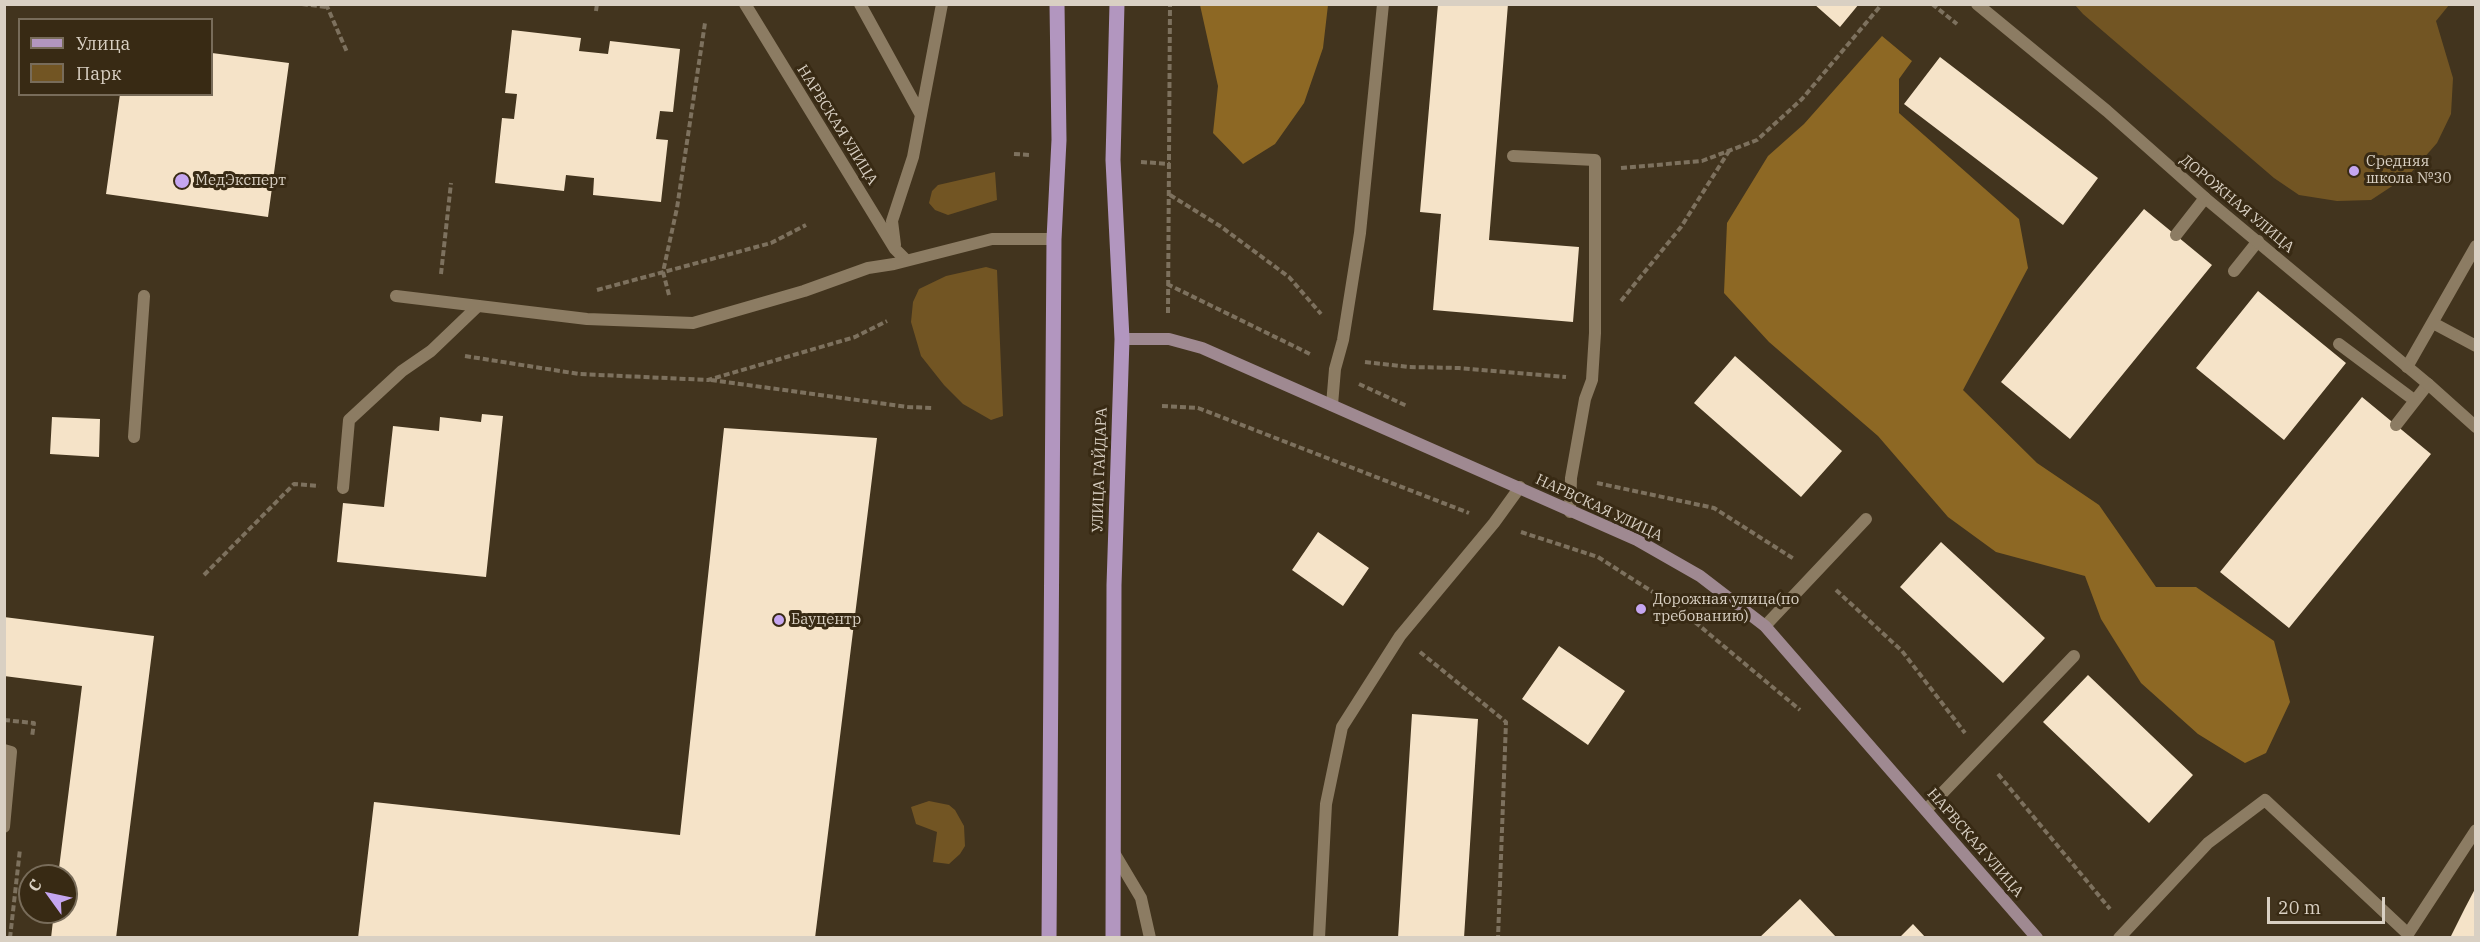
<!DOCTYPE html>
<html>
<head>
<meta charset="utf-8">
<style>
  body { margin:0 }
  #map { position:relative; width:2480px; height:942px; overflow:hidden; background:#42341e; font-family:"IBM Plex Serif",serif }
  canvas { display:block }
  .frame { position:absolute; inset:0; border:6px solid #d9d0c3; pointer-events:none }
  .legend { position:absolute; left:18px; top:18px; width:195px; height:78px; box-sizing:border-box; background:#382a14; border:2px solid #786c5a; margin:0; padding:8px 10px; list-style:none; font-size:18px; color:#d9d0c3 }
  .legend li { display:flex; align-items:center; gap:12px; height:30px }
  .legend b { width:30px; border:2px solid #786c5a }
  .north { position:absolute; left:18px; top:864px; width:60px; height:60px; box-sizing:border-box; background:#382a14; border:2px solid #786c5a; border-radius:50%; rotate:303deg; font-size:16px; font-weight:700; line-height:24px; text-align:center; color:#d9d0c3 }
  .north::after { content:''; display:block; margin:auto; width:21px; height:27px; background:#c5a6f0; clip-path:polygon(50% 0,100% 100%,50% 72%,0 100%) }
  .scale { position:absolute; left:2267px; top:897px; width:118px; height:27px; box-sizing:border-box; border:3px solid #d9d0c3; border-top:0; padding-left:8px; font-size:18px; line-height:21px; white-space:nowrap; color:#d9d0c3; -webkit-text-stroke:4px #382a14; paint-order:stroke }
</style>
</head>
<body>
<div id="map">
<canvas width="2480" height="942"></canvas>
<div class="frame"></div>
<ul class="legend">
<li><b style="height:8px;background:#b296bf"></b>Улица</li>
<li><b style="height:16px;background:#725523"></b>Парк</li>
</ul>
<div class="north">С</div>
<div class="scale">20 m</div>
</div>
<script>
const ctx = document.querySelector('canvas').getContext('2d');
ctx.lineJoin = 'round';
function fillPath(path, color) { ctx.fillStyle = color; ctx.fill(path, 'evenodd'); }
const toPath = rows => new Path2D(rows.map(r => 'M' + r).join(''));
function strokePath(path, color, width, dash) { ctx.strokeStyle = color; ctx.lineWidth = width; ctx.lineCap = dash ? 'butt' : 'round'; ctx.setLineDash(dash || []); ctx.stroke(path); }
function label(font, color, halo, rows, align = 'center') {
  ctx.font = font + ' "IBM Plex Serif",serif'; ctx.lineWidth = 6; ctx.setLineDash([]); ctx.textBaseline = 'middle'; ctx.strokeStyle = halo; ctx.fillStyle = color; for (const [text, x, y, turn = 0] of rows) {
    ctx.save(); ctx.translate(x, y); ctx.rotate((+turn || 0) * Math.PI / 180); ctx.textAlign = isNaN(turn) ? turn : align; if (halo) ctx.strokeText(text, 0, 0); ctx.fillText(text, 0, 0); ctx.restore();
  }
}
const green = toPath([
  [2075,5,2449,5,2436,21,2453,78,2451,114,2437,143,2409,175,2371,200,2337,201,2299,195,2274,178,2083,14],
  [995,172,997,200,948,215,935,210,929,203,932,191,938,185],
  [986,267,997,270,1003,416,991,420,963,404,944,385,921,356,911,322,913,302,919,289,946,276],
  [929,801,949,805,955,810,964,826,965,846,960,854,949,864,933,862,937,832,916,824,911,807]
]);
const forest = toPath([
  [1200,5,1328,5,1323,48,1304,103,1275,144,1243,164,1213,133,1218,86],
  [1882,36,1912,61,1899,79,1899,113,2019,219,2028,268,1963,390,2037,463,2099,505,2156,587,2196,587,2274,641,2290,702,2266,753,2245,763,2198,734,2141,683,2101,619,2085,576,1996,552,1948,517,1878,436,1769,342,1724,293,1727,223,1768,156,1804,124]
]);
const building = toPath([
  [1438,4,1508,4,1489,240,1579,247,1573,322,1433,310,1441,214,1420,212],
  [1814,4,1859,4,1840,27],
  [512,30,581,38,579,51,608,54,610,41,680,49,673,112,660,111,656,139,668,140,661,202,593,195,594,178,566,175,564,191,495,183,502,118,514,119,517,94,505,93],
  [212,53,289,63,268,217,106,194,120,94,212,94],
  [1940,57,2098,178,2063,225,1904,104],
  [2144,209,2212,265,2070,439,2001,382],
  [2258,291,2346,363,2284,440,2196,368],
  [1735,356,1842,451,1801,497,1694,403],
  [2362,397,2431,454,2289,628,2220,572],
  [482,414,503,416,486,577,337,562,343,503,384,507,393,426,439,431,440,417,481,422],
  [52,417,100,419,99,457,50,454],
  [724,428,877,438,815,938,358,938,374,802,680,835],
  [1318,532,1369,568,1343,606,1292,570],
  [1941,542,2045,638,2003,683,1900,587],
  [4,617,154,636,116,938,51,938,54,912,66,912,66,876,58,876,82,686,4,676],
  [1559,646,1625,691,1588,745,1522,699],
  [2088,675,2193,775,2149,823,2043,722],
  [1412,714,1478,719,1464,938,1398,938],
  [2476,887,2476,938,2450,938,2465,908],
  [1800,899,1837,938,1759,938],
  [1913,924,1926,938,1899,938]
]);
const path = toPath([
  [302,4,326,7],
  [326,4,347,52],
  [1932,4,1957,24],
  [596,11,597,4],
  [1014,154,1031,155],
  [1141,162,1170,164],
  [1621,168,1702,161,1757,140,1802,99,1882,4],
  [1170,195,1220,226,1289,277,1321,314],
  [441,274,451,183],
  [1167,284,1312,355],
  [597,290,771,243,806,225],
  [669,295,663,272,677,208,705,23],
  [1621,301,1681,227,1729,151],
  [1168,313,1170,4],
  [465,356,579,374,708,380,855,337,887,321],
  [1365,362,1409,367,1459,368,1566,377],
  [711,380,908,407,934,408],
  [1359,384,1407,406],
  [1162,406,1198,408,1469,513],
  [1597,483,1714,508,1794,559],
  [1521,532,1598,557,1637,582,1677,607,1800,710],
  [204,575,294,484,319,486],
  [1836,590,1902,651,1965,733],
  [1420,652,1506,722,1498,938],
  [4,720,34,723,32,737],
  [1998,774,2110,909],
  [10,938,20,849]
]);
const lane = toPath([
  [745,4,895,249,906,260],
  [860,4,921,115],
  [1513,156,1595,160,1595,333,1592,380,1585,399,1571,478,1570,512],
  [2176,235,2205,198],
  [895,245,892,221,913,157,942,4],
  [2234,271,2258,241],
  [2433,323,2476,346],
  [2339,344,2414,400],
  [2407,367,2476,246],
  [1332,405,1335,369,1343,340,1360,233,1383,4],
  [2396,425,2428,384],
  [134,437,144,296],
  [343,488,349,420,402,371,431,351,478,306],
  [1765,626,1866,519],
  [4,750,11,752,4,827],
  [1926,810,2074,656],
  [1113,851,1141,898,1150,938],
  [1319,938,1326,804,1342,727,1400,636,1494,523,1520,487],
  [2119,938,2208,843,2265,800,2408,934,2476,830]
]);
const street = toPath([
  [1977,4,2107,111,2205,198,2428,384,2476,427],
  [396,296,587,319,693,323,804,291,868,268,894,264,992,239,1054,239]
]);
const secondary = toPath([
  [1122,339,1169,339,1202,348,1637,540,1700,576,1765,626,2037,938]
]);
const primary = toPath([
  [1049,938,1054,239,1059,140,1057,4],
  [1113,938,1114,585,1122,339,1113,160,1117,4]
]);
const markers = [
  [2354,171,6,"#c5a6f0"],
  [182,181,8,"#c5a6f0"],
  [1641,609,6,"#c5a6f0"],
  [779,620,6,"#c5a6f0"]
];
const streetNames = [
  ["НАРВСКАЯ УЛИЦА",837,125,58],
  ["ДОРОЖНАЯ УЛИЦА",2237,204,40],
  ["УЛИЦА ГАЙДАРА",1100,470,-88],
  ["НАРВСКАЯ УЛИЦА",1599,508,25],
  ["НАРВСКАЯ УЛИЦА",1975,843,49]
];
const poiNames = [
  ["Средняя",2366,162],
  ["школа №30",2366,179],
  ["МедЭксперт",195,181],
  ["Дорожная улица(по",1653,600],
  ["требованию)",1653,617],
  ["Бауцентр",791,620]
];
fillPath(green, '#725523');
fillPath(forest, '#8d6824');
fillPath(building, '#f5e3c8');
strokePath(path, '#7d715e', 4, [6, 3]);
strokePath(lane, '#8c7c63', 12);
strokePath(street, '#8c7c63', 12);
strokePath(secondary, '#9f8991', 12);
strokePath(primary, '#b296bf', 15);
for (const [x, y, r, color] of markers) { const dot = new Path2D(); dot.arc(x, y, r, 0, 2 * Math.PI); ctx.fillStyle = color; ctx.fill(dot); strokePath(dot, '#382a14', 2); }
label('15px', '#d9d0c3', '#382a14', streetNames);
label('15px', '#d9d0c3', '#382a14', poiNames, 'left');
</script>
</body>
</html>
